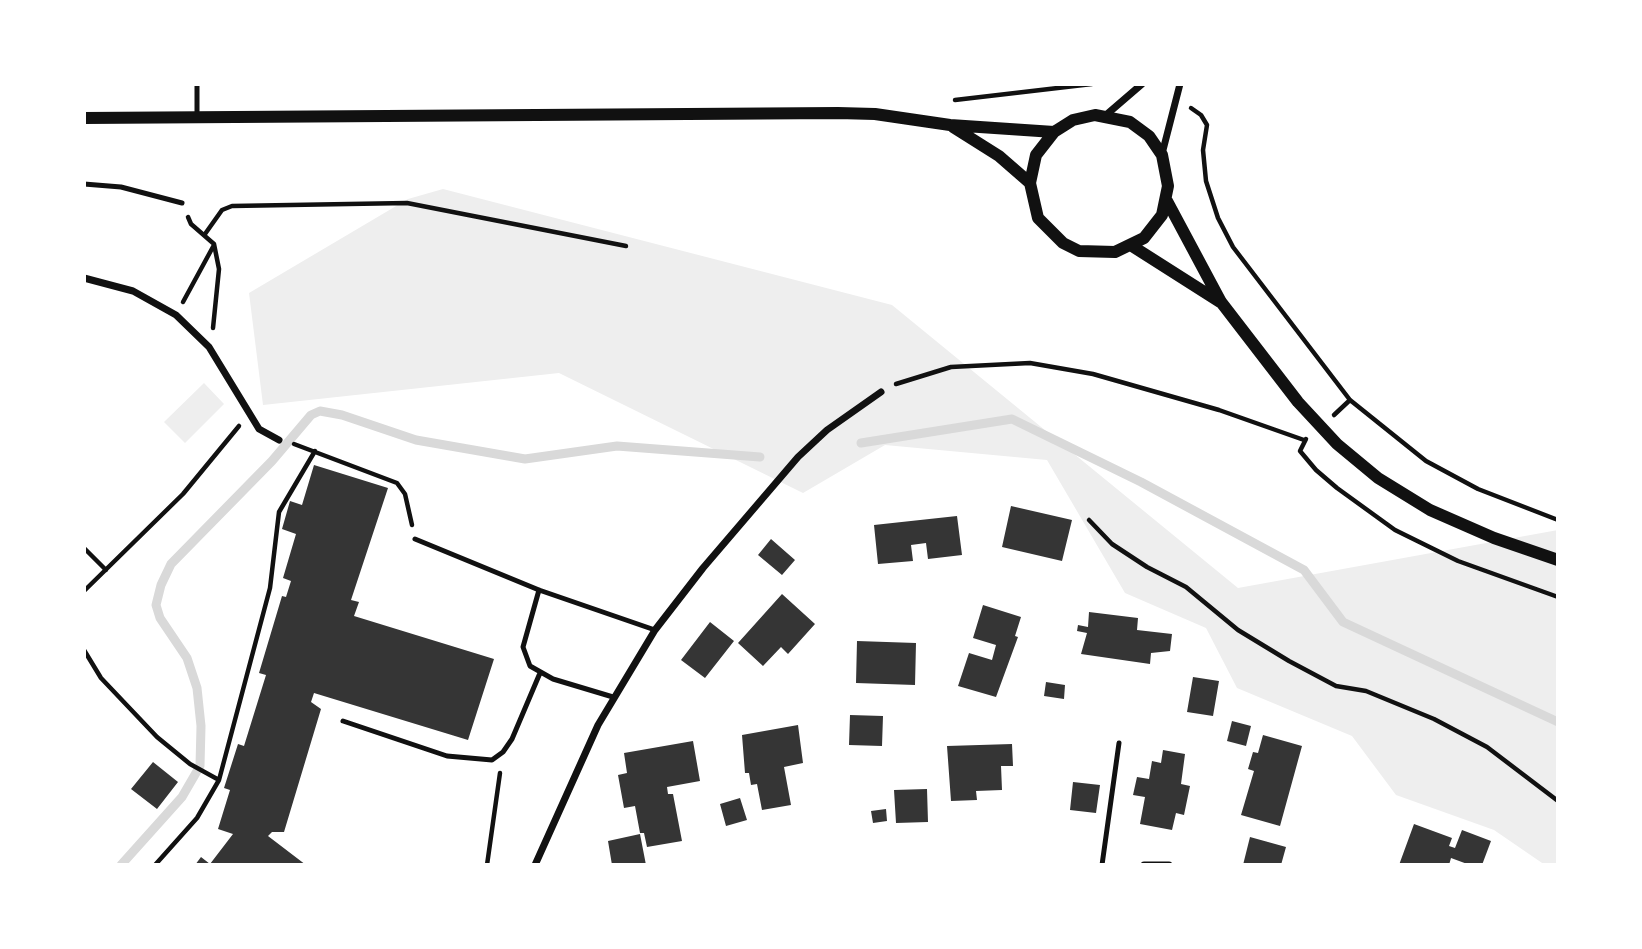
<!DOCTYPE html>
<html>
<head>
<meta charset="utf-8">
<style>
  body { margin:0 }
  #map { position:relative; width:1642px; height:949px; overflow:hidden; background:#fff; font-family:"Archivo Narrow",sans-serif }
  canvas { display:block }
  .frame { position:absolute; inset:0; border:86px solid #fff; pointer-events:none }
</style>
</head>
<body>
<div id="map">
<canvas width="1642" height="949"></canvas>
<div class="frame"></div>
</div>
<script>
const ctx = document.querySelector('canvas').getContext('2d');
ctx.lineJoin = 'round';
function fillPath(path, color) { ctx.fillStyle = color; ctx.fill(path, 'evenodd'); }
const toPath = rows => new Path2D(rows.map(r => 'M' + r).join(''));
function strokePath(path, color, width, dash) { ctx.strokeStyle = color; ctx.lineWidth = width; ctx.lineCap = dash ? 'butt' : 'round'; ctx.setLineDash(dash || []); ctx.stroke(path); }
const green = toPath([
  [443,189,892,305,1238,588,1558,530,1558,865,1545,865,1494,830,1396,795,1352,736,1237,688,1206,628,1125,593,1047,460,885,445,803,493,559,373,263,405,249,293,408,199],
  [204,383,224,404,185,443,164,422]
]);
const stream = toPath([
  [861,443,1012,419,1141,482,1304,570,1343,622,1558,722],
  [121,865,182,797,200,766,201,726,197,688,187,658,160,618,156,605,161,585,171,564,272,461,311,415,320,411,342,415,416,440,525,459,617,446,760,457]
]);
const building = toPath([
  [314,465,388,488,351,600,359,602,354,616,494,659,468,740,314,693,311,702,321,709,284,832,272,832,268,836,306,865,195,865,201,857,210,864,233,834,218,829,230,790,224,788,238,744,244,746,266,675,259,673,282,596,286,597,291,581,283,578,296,534,282,529,290,501,302,505],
  [1011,506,1072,520,1062,561,1002,547],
  [957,516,962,555,928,559,926,543,911,545,913,561,878,564,874,525],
  [771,539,795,560,782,575,758,555],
  [782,594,815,624,788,654,781,647,763,666,738,643],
  [983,605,1021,617,1015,636,1018,637,996,697,958,686,969,653,992,660,996,645,973,638],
  [1089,612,1138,618,1137,630,1172,634,1170,651,1151,653,1150,664,1081,654,1087,633,1077,631,1078,625,1088,627],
  [710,622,734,641,705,678,681,660],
  [857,641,916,643,915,685,856,683],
  [1193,677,1219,681,1213,716,1187,712],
  [1046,682,1065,685,1064,699,1044,696],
  [850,715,883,716,882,746,849,745],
  [1232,721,1251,726,1246,746,1227,741],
  [798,725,803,763,784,767,791,805,762,810,757,784,751,785,749,773,745,773,742,735],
  [1263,735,1302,746,1280,826,1241,815,1254,771,1248,769,1253,752,1258,753],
  [693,741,700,781,667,787,668,794,673,794,682,841,647,847,644,833,640,833,635,806,624,808,618,775,627,773,624,753],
  [1012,744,1013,766,1001,766,1002,790,976,791,977,800,951,801,947,746],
  [1163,750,1185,754,1181,784,1190,786,1184,815,1176,813,1172,830,1140,824,1145,797,1133,795,1137,777,1149,779,1152,761,1161,763],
  [153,762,178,782,157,809,131,789],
  [1073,782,1100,785,1096,813,1070,810],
  [927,789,928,822,896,823,894,790],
  [740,798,747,820,726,826,720,804],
  [886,809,887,821,873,823,871,811],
  [1414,824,1452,838,1449,846,1455,848,1462,830,1491,841,1482,865,1470,865,1451,858,1449,865,1399,865],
  [640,834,646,865,612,865,608,841],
  [1250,837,1286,847,1281,865,1243,865]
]);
const path = toPath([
  [955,100,1092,84],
  [1191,108,1201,115,1207,125,1203,150,1206,181,1218,218,1233,247,1350,400,1426,461,1478,489,1558,520],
  [188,217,191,224,214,244,219,269,213,328],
  [205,234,222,210,232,206,407,203,626,246],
  [183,302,214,245],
  [896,384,951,367,1030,363,1093,374,1219,410,1304,440],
  [1334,415,1350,400],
  [1306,439,1300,451,1316,470,1337,488,1395,530,1458,561,1558,597],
  [294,444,397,483,405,494,412,525],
  [1089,520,1112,544,1147,567,1186,587,1238,630,1289,661,1336,686,1366,691,1434,719,1487,747,1558,801],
  [84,548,106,570],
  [84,591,183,494,239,426],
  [84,650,101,678,157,737,190,764,219,780],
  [155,865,197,818,219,780,270,588,279,512,315,451],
  [487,865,500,773]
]);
const service = toPath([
  [197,117,197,84],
  [84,184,121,187,182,203],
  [415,539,539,590,655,630],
  [539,590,523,647,530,666,553,679,613,697],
  [343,721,447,756,492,760,503,752,512,739,540,673],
  [1102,865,1119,743]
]);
const minor = toPath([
  [1106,115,1142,84],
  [1162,154,1180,84],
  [84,278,133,291,176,315,209,347,259,429,279,440],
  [535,865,598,725,655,630,703,568,798,457,827,430,881,392],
  [1144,865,1169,865]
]);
const tertiary = toPath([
  [84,118,838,113,875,114,950,125,1054,132],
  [953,127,999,156,1030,183,1038,218,1063,243,1079,251,1115,252,1144,238,1162,215,1168,186,1162,155,1149,136,1130,122,1095,115,1073,120,1054,132,1036,155,1030,183],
  [1167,201,1221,302,1298,402,1337,444,1378,478,1430,510,1494,538,1558,560],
  [1132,246,1220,302]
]);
fillPath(green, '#eee');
strokePath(stream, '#d9d9d9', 9);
fillPath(building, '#353535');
strokePath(path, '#111', 4.5);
strokePath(service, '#111', 5);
strokePath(minor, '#111', 7);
strokePath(tertiary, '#111', 12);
</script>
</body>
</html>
